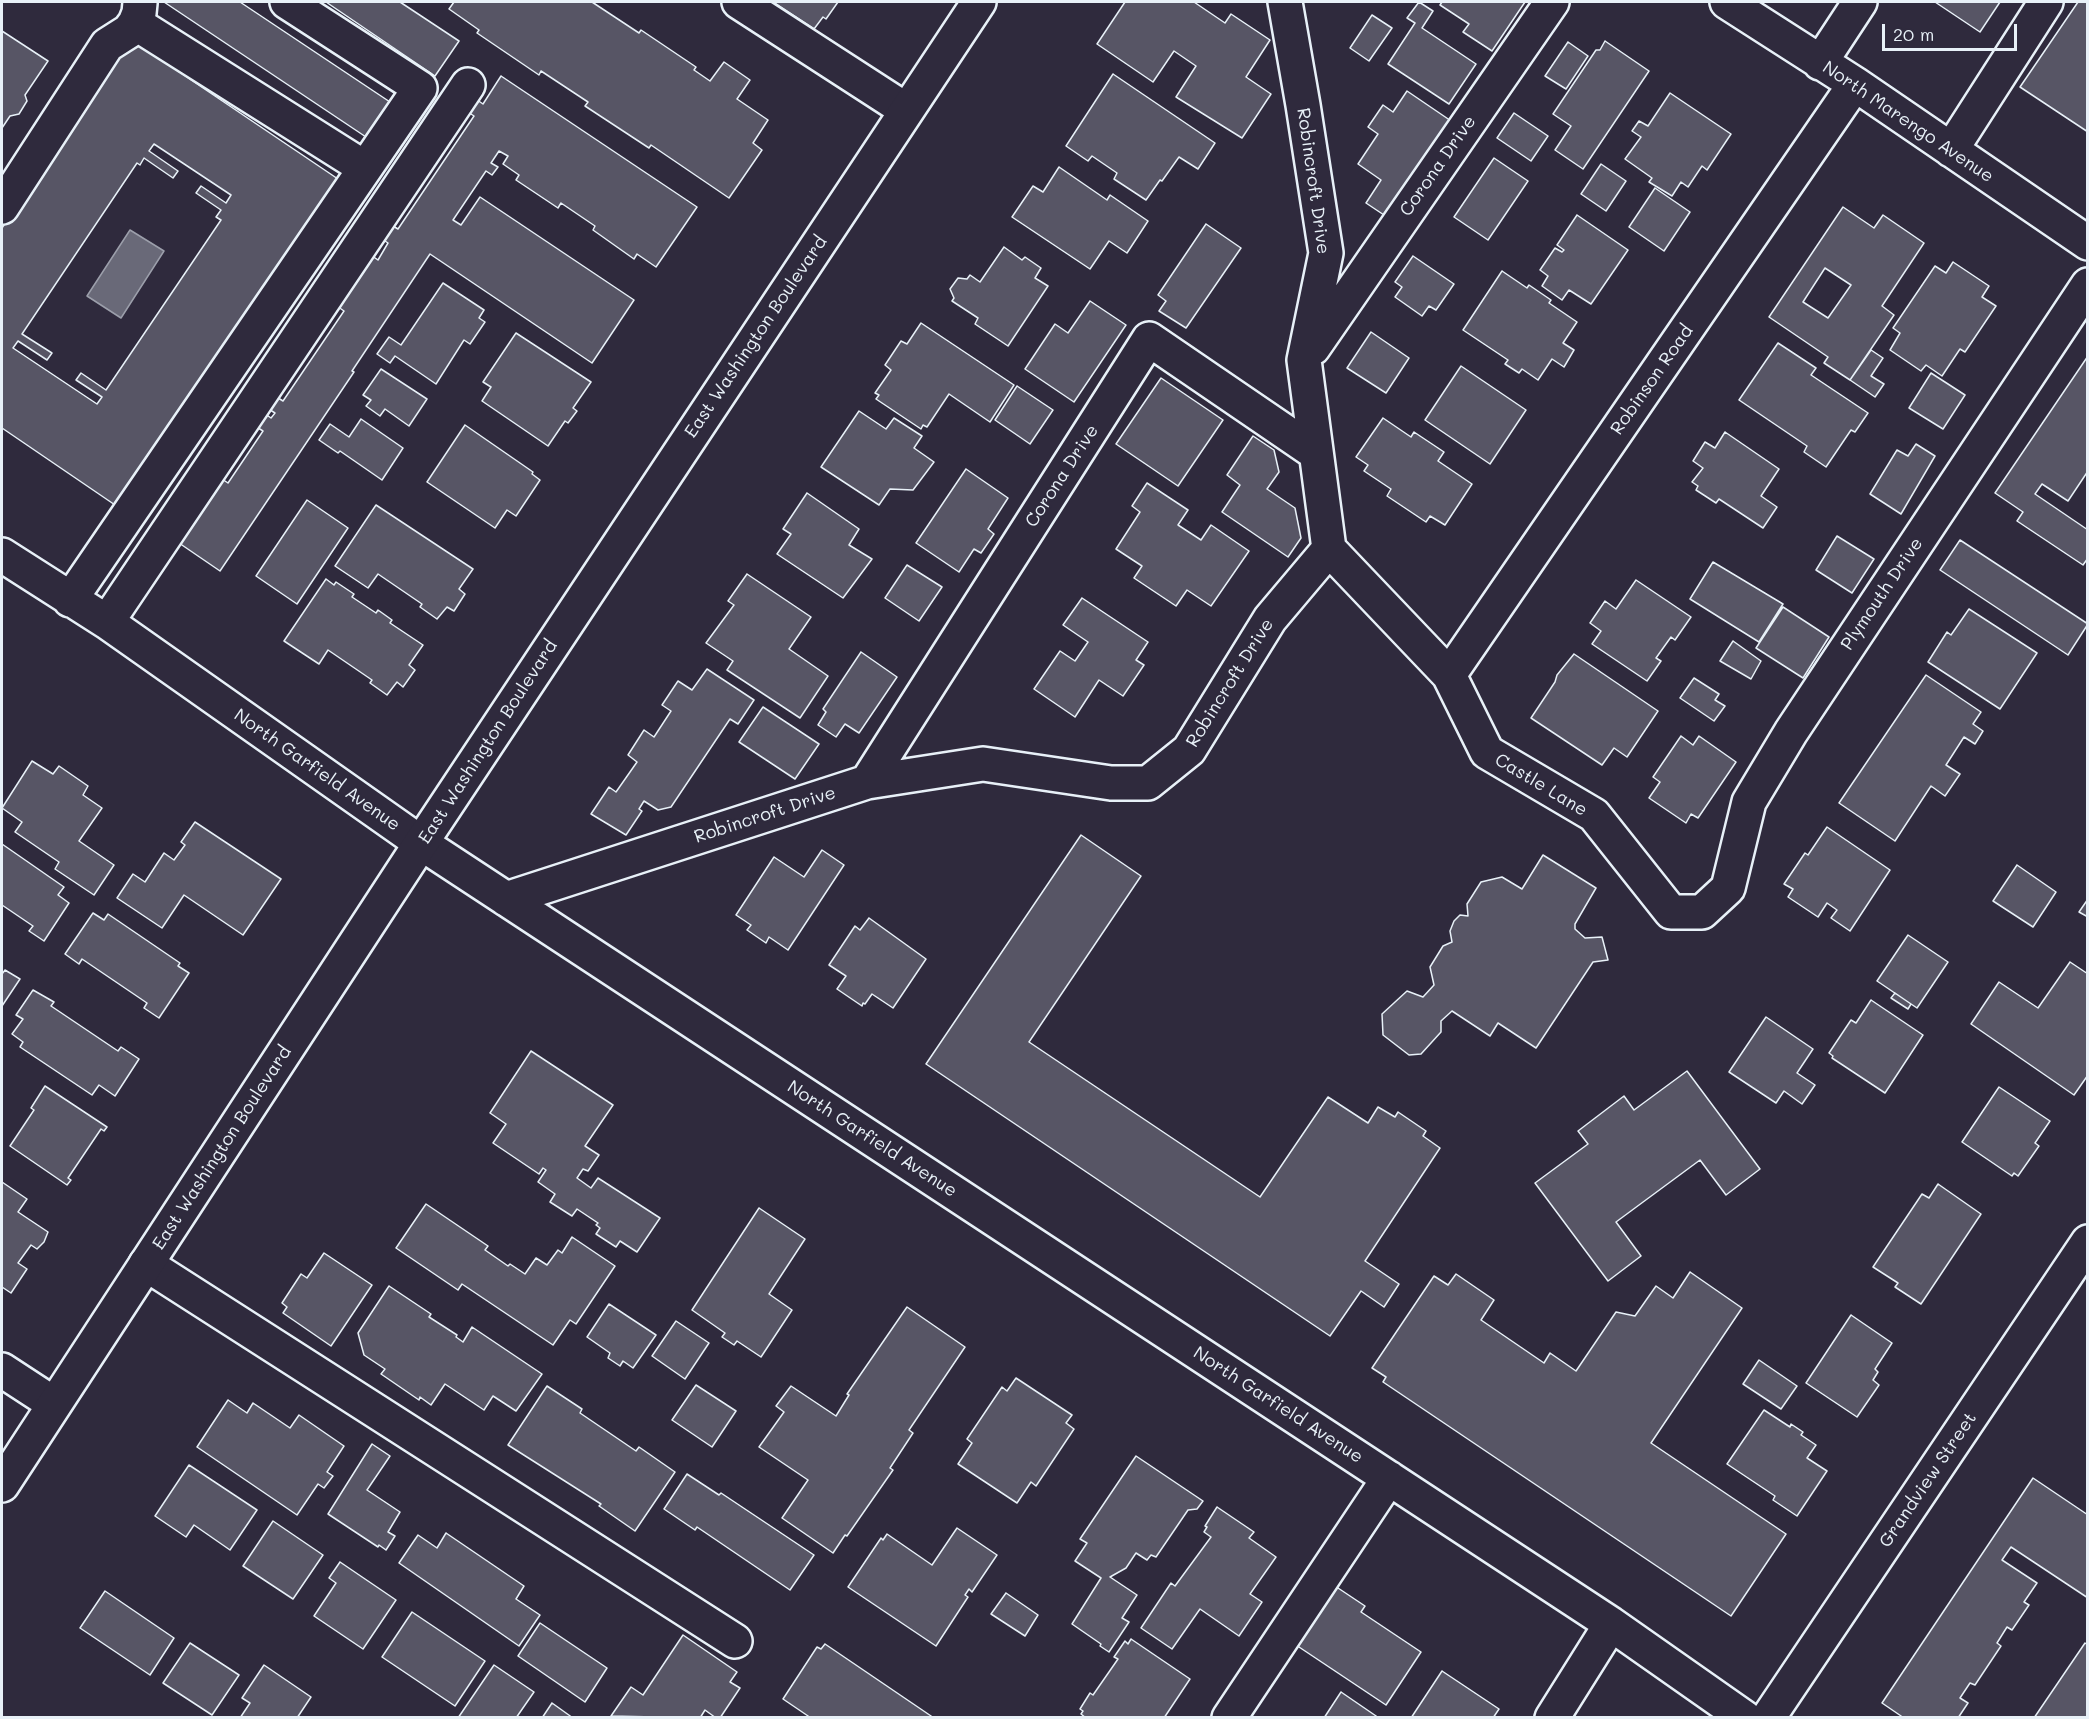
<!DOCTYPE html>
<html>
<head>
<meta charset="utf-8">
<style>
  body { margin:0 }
  #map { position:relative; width:2089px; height:1719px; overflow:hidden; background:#2f2a3d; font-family:Mali,sans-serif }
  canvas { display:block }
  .frame { position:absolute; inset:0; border:3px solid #e8f1f8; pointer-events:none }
  .scale { position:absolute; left:1882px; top:24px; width:135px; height:27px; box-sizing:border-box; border:3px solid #e8f1f8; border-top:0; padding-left:8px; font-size:18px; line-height:21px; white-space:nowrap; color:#e8f1f8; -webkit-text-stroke:4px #2f2a3d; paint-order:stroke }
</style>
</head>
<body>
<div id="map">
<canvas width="2089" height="1719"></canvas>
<div class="frame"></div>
<div class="scale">20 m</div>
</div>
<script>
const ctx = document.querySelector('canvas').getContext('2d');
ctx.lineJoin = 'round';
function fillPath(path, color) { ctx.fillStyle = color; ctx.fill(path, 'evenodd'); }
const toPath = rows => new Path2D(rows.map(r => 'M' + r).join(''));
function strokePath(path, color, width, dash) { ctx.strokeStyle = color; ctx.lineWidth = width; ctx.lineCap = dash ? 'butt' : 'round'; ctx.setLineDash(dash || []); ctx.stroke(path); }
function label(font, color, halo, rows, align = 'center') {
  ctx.font = font + ' Mali,sans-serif'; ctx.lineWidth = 4.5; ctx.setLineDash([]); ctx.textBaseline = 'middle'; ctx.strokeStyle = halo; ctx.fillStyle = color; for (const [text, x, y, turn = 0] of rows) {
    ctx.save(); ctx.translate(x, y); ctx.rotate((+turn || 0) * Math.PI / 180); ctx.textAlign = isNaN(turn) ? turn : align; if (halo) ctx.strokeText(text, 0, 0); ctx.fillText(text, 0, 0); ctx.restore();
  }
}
const water = toPath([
  [130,230,164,251,121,318,87,296,130,230]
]);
const building = toPath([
  [164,2,240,2,393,104,369,139,164,2],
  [326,2,400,2,459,41,435,76,326,2],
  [454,2,592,2,639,33,641,30,696,67,694,70,710,81,724,62,750,80,737,99,768,120,753,143,762,150,729,198,651,145,649,148,585,106,588,102,541,71,539,75,477,33,479,30,449,9,454,2],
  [773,2,838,2,826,19,823,17,814,29,773,2],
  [1125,2,1194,2,1225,23,1231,14,1270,40,1246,77,1271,94,1242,138,1176,97,1196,66,1174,51,1153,82,1097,44,1125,2],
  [1419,2,1433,11,1422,28,1476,64,1449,104,1388,64,1415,23,1407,18,1419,2],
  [1442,2,1525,2,1492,51,1463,32,1469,24,1440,5,1442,2],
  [1935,2,2000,2,1980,32,1935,2],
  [2078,2,2088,2,2088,132,2020,87,2078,2],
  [1372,15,1392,28,1369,61,1350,48,1372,15],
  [2,31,48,61,25,95,27,101,19,114,10,116,2,128,2,31],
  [129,38,338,179,118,507,2,428,2,228,129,38],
  [154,144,231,195,226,203,201,186,196,193,221,210,216,217,221,220,106,390,81,373,76,380,102,397,97,404,13,348,18,341,47,360,52,353,22,334,137,163,140,165,144,158,173,178,178,171,149,151,154,144],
  [1605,41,1649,71,1583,169,1555,150,1571,126,1553,114,1596,50,1600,50,1605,41],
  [1568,42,1588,56,1566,89,1545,76,1568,42],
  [1113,74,1215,143,1198,169,1179,157,1162,181,1160,180,1146,200,1114,179,1117,173,1092,156,1088,161,1066,146,1113,74],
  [501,76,697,207,656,267,637,254,634,259,593,230,595,226,561,203,558,208,516,180,519,175,503,164,508,156,499,151,491,163,498,167,492,175,486,171,453,220,461,225,480,197,634,300,592,363,430,254,352,371,354,372,220,571,179,543,222,479,228,483,263,431,255,426,264,413,271,418,275,413,267,408,275,396,283,401,344,311,334,304,368,253,378,260,388,243,379,237,388,223,398,229,474,116,465,110,473,97,483,104,501,76],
  [1407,91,1457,125,1393,221,1366,203,1381,180,1358,164,1378,134,1368,127,1383,105,1393,112,1407,91],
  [1670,93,1731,134,1707,170,1702,166,1688,187,1681,182,1672,196,1649,182,1652,178,1625,159,1641,137,1632,131,1639,121,1648,126,1670,93],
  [1514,113,1548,136,1531,161,1497,138,1514,113],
  [1494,158,1528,181,1488,240,1454,217,1494,158],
  [1601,164,1626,181,1606,211,1581,194,1601,164],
  [1059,167,1107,200,1110,195,1148,221,1127,253,1109,241,1090,269,1012,217,1033,186,1043,192,1059,167],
  [1655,188,1690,212,1664,251,1629,227,1655,188],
  [1843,207,1874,228,1883,215,1924,243,1882,306,1894,315,1850,380,1824,363,1828,357,1769,317,1843,207],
  [1825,268,1851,285,1828,318,1803,302,1825,268],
  [1577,215,1628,250,1591,304,1569,290,1562,300,1542,286,1548,276,1540,270,1555,248,1562,252,1564,250,1557,245,1577,215],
  [1206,224,1241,248,1186,328,1159,311,1166,301,1158,295,1206,224],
  [1004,247,1022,260,1025,257,1041,268,1035,278,1048,286,1008,346,975,324,978,318,952,301,954,298,950,289,958,278,967,279,970,275,980,282,1004,247],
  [1413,256,1454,284,1436,310,1429,306,1422,316,1395,297,1402,287,1395,282,1413,256],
  [1953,262,1989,286,1982,297,1996,306,1965,352,1960,349,1942,376,1926,365,1921,371,1890,350,1900,333,1893,328,1935,266,1946,273,1953,262],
  [1502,271,1527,288,1529,285,1551,300,1549,303,1577,322,1563,343,1574,350,1564,367,1552,359,1538,380,1522,369,1519,373,1505,364,1508,360,1463,330,1502,271],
  [443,283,484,310,479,318,485,322,470,344,464,340,436,384,395,356,390,363,377,354,389,337,401,345,443,283],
  [1090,301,1126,325,1074,402,1025,369,1055,324,1068,333,1090,301],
  [921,323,1014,385,990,422,949,394,927,427,923,425,921,429,876,399,879,395,875,393,891,370,885,365,901,341,907,344,921,323],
  [1371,332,1409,358,1386,393,1347,368,1371,332],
  [516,333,591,382,573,408,577,411,568,423,565,421,548,446,482,401,491,387,483,382,516,333],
  [1778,343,1816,368,1811,375,1868,413,1855,432,1851,430,1826,467,1804,452,1807,446,1739,400,1778,343],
  [1871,350,1883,358,1871,376,1884,384,1875,397,1850,380,1871,350],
  [2088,356,2088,471,2068,501,2042,484,2035,494,2088,530,2088,558,2083,565,2017,521,2023,512,1995,493,2088,356],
  [1461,366,1526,410,1490,464,1425,420,1461,366],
  [381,369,427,399,409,426,385,409,380,416,366,406,371,400,363,395,381,369],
  [1931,373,1965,395,1943,429,1909,408,1931,373],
  [1161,378,1223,420,1178,486,1116,444,1161,378],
  [1017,386,1053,410,1030,444,995,420,1017,386],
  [859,411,886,429,894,418,922,436,914,448,934,462,913,490,890,489,879,505,821,467,859,411],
  [1383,418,1411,437,1414,432,1444,452,1438,461,1472,484,1445,525,1430,516,1426,522,1387,496,1391,489,1364,471,1368,465,1356,457,1383,418],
  [361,419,403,448,382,480,340,451,338,453,319,440,330,424,349,437,361,419],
  [465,425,533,472,532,474,540,480,516,516,507,510,495,528,427,482,465,425],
  [1725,432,1779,469,1761,496,1777,507,1763,528,1719,499,1716,503,1696,490,1698,486,1692,482,1703,468,1693,461,1705,442,1715,448,1725,432],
  [1253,436,1274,450,1279,472,1267,489,1295,508,1301,538,1288,557,1222,512,1240,485,1227,475,1253,436],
  [1916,444,1935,456,1901,514,1870,494,1897,450,1908,456,1916,444],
  [966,469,1008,498,988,529,994,534,981,553,974,549,959,572,916,543,966,469],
  [1147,483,1188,510,1178,525,1201,540,1211,525,1249,551,1211,606,1187,590,1176,606,1134,578,1142,566,1116,549,1140,512,1132,506,1147,483],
  [807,493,859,529,849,545,872,559,843,598,777,554,791,534,783,529,807,493],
  [307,500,348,528,297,604,256,576,307,500],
  [376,505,473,569,459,589,465,594,454,611,447,607,437,619,420,607,422,604,378,574,368,588,335,566,376,505],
  [1837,536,1874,559,1852,593,1816,570,1837,536],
  [1960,540,2088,624,2068,655,1940,570,1960,540],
  [1713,562,1783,604,1759,642,1690,599,1713,562],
  [907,565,942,587,919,621,885,598,907,565],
  [747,574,811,617,789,649,828,676,800,718,727,670,733,661,706,643,734,605,728,601,747,574],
  [326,579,334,585,336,582,354,594,352,597,376,613,378,610,392,620,390,623,423,645,409,665,415,670,403,687,397,682,387,695,370,683,372,680,328,650,319,664,284,641,326,579],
  [1636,580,1691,617,1675,640,1671,637,1656,658,1661,661,1647,681,1592,644,1601,631,1590,623,1605,601,1616,609,1636,580],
  [1082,598,1148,642,1136,660,1144,665,1123,696,1099,680,1075,717,1034,689,1060,651,1075,661,1088,642,1063,625,1082,598],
  [1783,607,1829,637,1803,678,1756,648,1783,607],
  [1969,609,2037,653,2000,709,1928,662,1947,632,1951,635,1969,609],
  [1733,641,1761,661,1751,679,1720,661,1733,641],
  [861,652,897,677,859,733,845,724,836,737,818,725,826,712,823,709,861,652],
  [1574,654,1658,711,1627,757,1614,748,1602,765,1531,718,1555,682,1557,675,1574,654],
  [707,669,754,700,738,724,730,719,671,807,658,810,644,801,639,809,642,811,626,835,591,814,609,787,616,792,637,762,628,755,644,730,654,737,671,711,662,705,678,681,692,690,707,669],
  [1926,675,1981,712,1973,724,1983,731,1975,744,1964,737,1946,765,1960,774,1945,796,1931,786,1895,841,1839,803,1926,675],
  [1694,678,1719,694,1715,700,1725,706,1714,721,1680,698,1694,678],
  [763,707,819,744,795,779,739,742,763,707],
  [1681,736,1693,745,1699,736,1736,762,1698,818,1691,814,1686,823,1649,798,1660,782,1653,777,1681,736],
  [32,761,53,774,59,766,88,786,83,795,102,808,79,841,114,865,94,895,55,869,59,862,15,832,22,822,2,808,32,761],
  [195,822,281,879,243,935,184,895,162,928,117,898,133,874,145,882,164,853,174,860,185,845,181,842,195,822],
  [1827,827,1890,870,1850,931,1831,918,1837,910,1827,903,1818,917,1788,897,1793,889,1784,884,1805,853,1808,855,1827,827],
  [1081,835,1141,876,1029,1042,1260,1197,1328,1097,1368,1123,1378,1107,1395,1117,1398,1112,1426,1131,1423,1136,1440,1148,1365,1261,1399,1284,1384,1307,1361,1291,1330,1336,926,1064,1081,835],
  [2,844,64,887,58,895,69,903,44,941,29,931,33,926,2,905,2,844],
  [822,850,844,865,788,950,769,937,766,943,747,930,751,925,736,915,774,857,804,877,822,850],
  [1543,855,1596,888,1575,924,1575,929,1585,938,1602,937,1608,960,1593,962,1536,1048,1498,1023,1490,1036,1452,1011,1441,1021,1441,1032,1421,1054,1409,1055,1383,1035,1382,1014,1407,991,1423,997,1434,985,1430,967,1443,946,1452,942,1450,931,1454,921,1460,915,1468,916,1467,904,1481,882,1502,877,1522,889,1543,855],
  [2017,865,2056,892,2033,927,1993,901,2017,865],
  [2088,899,2088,917,2079,912,2088,899],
  [93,913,104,920,108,914,180,963,178,966,189,973,159,1018,144,1008,147,1003,82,959,79,964,65,954,93,913],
  [869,918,926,959,893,1008,872,994,865,1004,863,1003,862,1006,837,989,846,976,829,965,855,926,860,930,869,918],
  [1908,935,1948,962,1917,1008,1877,981,1908,935],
  [2070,962,2088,974,2088,1075,2074,1095,1971,1024,1999,982,2038,1008,2070,962],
  [5,970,20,979,2,1006,2,974,5,970],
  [33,990,54,1002,51,1006,118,1051,121,1047,139,1059,115,1096,99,1085,92,1095,20,1047,23,1042,12,1034,23,1019,16,1015,33,990],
  [1895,993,1911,1004,1908,1009,1891,998,1895,993],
  [1871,1000,1923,1035,1885,1093,1832,1058,1833,1056,1829,1053,1851,1020,1856,1023,1871,1000],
  [1766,1017,1813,1049,1797,1073,1815,1085,1802,1104,1784,1091,1776,1103,1729,1072,1766,1017],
  [531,1051,613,1105,585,1146,599,1155,588,1171,583,1169,577,1178,591,1188,598,1178,660,1218,637,1252,620,1241,616,1247,596,1234,600,1228,596,1225,598,1223,577,1209,572,1216,550,1202,555,1194,538,1182,546,1170,543,1168,539,1174,493,1143,506,1124,490,1113,531,1051],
  [1687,1071,1760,1169,1726,1195,1700,1160,1616,1222,1641,1256,1608,1281,1535,1183,1588,1144,1578,1131,1624,1096,1634,1110,1687,1071],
  [45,1086,107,1127,104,1131,101,1129,68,1178,71,1180,67,1185,10,1146,34,1110,31,1108,45,1086],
  [1999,1087,2050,1121,2035,1143,2039,1146,2018,1176,2014,1173,2012,1176,1962,1142,1999,1087],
  [2,1182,27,1199,18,1212,48,1232,44,1242,37,1249,31,1245,18,1263,27,1269,11,1293,2,1287,2,1182],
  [1938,1184,1981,1214,1921,1304,1895,1287,1898,1283,1873,1267,1922,1194,1929,1198,1938,1184],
  [426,1204,488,1246,485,1250,508,1266,510,1264,525,1274,536,1258,547,1265,558,1250,562,1253,572,1237,615,1266,576,1324,570,1320,553,1345,462,1284,458,1290,396,1248,426,1204],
  [759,1208,805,1239,769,1294,792,1310,761,1357,737,1341,734,1345,722,1337,725,1333,692,1310,759,1208],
  [324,1253,372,1285,331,1346,283,1313,287,1307,282,1303,301,1274,307,1278,324,1253],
  [1690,1272,1742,1308,1651,1443,1786,1534,1731,1616,1383,1382,1386,1377,1372,1368,1434,1276,1448,1285,1456,1274,1494,1300,1481,1320,1544,1363,1550,1353,1576,1371,1616,1312,1635,1316,1656,1286,1673,1298,1690,1272],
  [389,1286,431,1314,429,1317,457,1335,456,1337,463,1342,472,1327,542,1374,516,1411,493,1396,484,1410,445,1384,431,1405,420,1397,419,1400,381,1374,385,1369,364,1355,358,1333,389,1286],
  [609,1304,656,1335,633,1368,623,1361,620,1366,608,1358,610,1353,587,1337,609,1304],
  [907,1307,965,1347,909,1430,913,1433,890,1468,893,1470,847,1536,845,1535,833,1553,782,1518,808,1480,759,1447,784,1412,776,1406,791,1386,836,1416,849,1395,847,1394,907,1307],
  [1851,1315,1892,1343,1875,1369,1878,1372,1873,1380,1879,1385,1857,1417,1806,1383,1851,1315],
  [676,1321,709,1343,685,1379,652,1356,676,1321],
  [1759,1360,1797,1386,1781,1409,1743,1384,1759,1360],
  [1016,1378,1072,1415,1066,1423,1074,1429,1036,1486,1031,1482,1017,1503,958,1464,972,1443,967,1439,1002,1387,1007,1391,1016,1378],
  [696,1385,736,1411,712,1447,672,1420,696,1385],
  [547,1386,582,1409,580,1413,636,1451,639,1447,675,1472,635,1531,599,1506,601,1504,508,1445,547,1386],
  [228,1400,247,1413,253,1403,290,1428,299,1415,344,1446,327,1472,333,1476,324,1488,318,1484,297,1515,197,1447,228,1400],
  [1764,1410,1790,1427,1791,1424,1803,1432,1801,1435,1816,1445,1807,1458,1827,1471,1797,1516,1773,1500,1775,1496,1727,1464,1764,1410],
  [372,1444,390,1456,367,1490,400,1512,388,1532,395,1536,386,1550,379,1545,378,1547,328,1514,372,1444],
  [1136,1456,1203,1501,1197,1509,1188,1510,1156,1557,1151,1555,1147,1560,1136,1553,1126,1568,1110,1577,1137,1595,1122,1618,1129,1622,1109,1652,1100,1646,1101,1644,1072,1624,1101,1578,1075,1561,1087,1543,1080,1539,1136,1456],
  [189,1465,257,1510,230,1550,194,1525,186,1537,155,1516,189,1465],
  [687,1474,719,1495,721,1493,814,1555,790,1590,697,1527,695,1530,664,1509,687,1474],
  [2033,1478,2088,1515,2088,1598,2011,1547,2002,1560,2037,1583,2024,1602,2029,1605,2012,1630,2007,1627,1997,1643,2001,1646,1975,1685,1970,1683,1960,1698,1968,1703,1958,1718,1904,1718,1882,1703,2033,1478],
  [1217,1507,1254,1532,1249,1538,1276,1557,1250,1594,1262,1602,1239,1636,1200,1609,1172,1649,1141,1628,1171,1583,1175,1586,1211,1537,1204,1532,1207,1527,1205,1526,1217,1507],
  [273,1521,323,1555,293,1599,243,1566,273,1521],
  [957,1528,997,1555,972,1592,969,1589,965,1595,968,1597,936,1646,848,1587,881,1538,883,1540,887,1534,932,1565,957,1528],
  [446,1533,524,1586,516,1599,540,1615,519,1646,399,1563,418,1535,437,1548,446,1533],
  [340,1562,396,1600,363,1649,314,1616,336,1583,329,1578,340,1562],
  [1335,1586,1365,1606,1361,1612,1421,1652,1386,1705,1296,1645,1335,1586],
  [105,1591,174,1638,150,1675,80,1628,105,1591],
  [1006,1593,1038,1615,1025,1636,991,1614,1006,1593],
  [412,1612,485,1661,455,1706,382,1657,412,1612],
  [540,1623,607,1668,585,1702,518,1656,540,1623],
  [683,1635,737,1672,730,1682,740,1688,720,1718,716,1718,705,1710,700,1718,611,1716,631,1687,643,1695,683,1635],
  [1131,1639,1190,1679,1164,1718,1086,1718,1081,1714,1083,1711,1080,1709,1090,1693,1093,1695,1118,1659,1114,1657,1125,1641,1128,1644,1131,1639],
  [190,1643,239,1675,212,1715,163,1683,190,1643],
  [2085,1643,2088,1645,2088,1718,2034,1718,2085,1643],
  [825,1644,934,1718,811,1718,783,1699,817,1647,821,1649,825,1644],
  [264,1665,311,1697,297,1718,240,1718,250,1703,242,1698,264,1665],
  [494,1665,534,1692,516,1718,458,1718,494,1665],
  [1442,1671,1499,1709,1493,1718,1411,1718,1442,1671],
  [1341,1692,1379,1718,1324,1718,1341,1692],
  [552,1703,573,1718,542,1718,552,1703]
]);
const minor = toPath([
  [739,2,906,110],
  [1727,2,1855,84,2088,243],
  [135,23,365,168],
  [1820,63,1860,2],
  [1951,150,2046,2],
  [2,207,107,45,129,31,135,23,139,13,140,3],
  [1313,348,1552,2],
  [1329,549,1449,675,1487,752,1594,815,1671,912,1702,912,1728,888,1749,802,1791,732,2088,285],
  [2,555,107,622,421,843,1611,1624,1745,1718],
  [70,600,420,88,287,2],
  [107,622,468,85],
  [1449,675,1855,84],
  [867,782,1149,339,1316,453],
  [506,899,867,782,983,764,1111,783,1148,783,1189,750,1270,619,1329,549,1304,360,1326,253,1303,105,1285,2],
  [146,1264,735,1641],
  [2,1370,54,1404],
  [1229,1718,1389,1478],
  [1552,1718,1611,1624],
  [1768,1718,2088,1242]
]);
const major = toPath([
  [2,1485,421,843,979,2]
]);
const streetNames = [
  ["North Marengo Avenue",1908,122,34],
  ["Corona Drive",1438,166,-55],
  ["Robincroft Drive",1313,181,82],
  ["East Washington Boulevard",756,337,-56],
  ["Robinson Road",1652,380,-55],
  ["Corona Drive",1062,476,-57],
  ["Plymouth Drive",1882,594,-56],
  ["Robincroft Drive",1230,683,-58],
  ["East Washington Boulevard",488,742,-57],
  ["North Garfield Avenue",317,770,35],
  ["Castle Lane",1541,785,31],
  ["Robincroft Drive",765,815,-18],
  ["North Garfield Avenue",872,1139,33],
  ["East Washington Boulevard",222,1148,-57],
  ["North Garfield Avenue",1278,1405,33],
  ["Grandview Street",1928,1480,-56]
];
fillPath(water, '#696978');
strokePath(water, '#9c9fab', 1.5);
fillPath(building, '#575565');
strokePath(building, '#e8f1f8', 1.5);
strokePath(minor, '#e8f1f8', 38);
strokePath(major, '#e8f1f8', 38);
strokePath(minor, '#2f2a3d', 33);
strokePath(major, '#2f2a3d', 33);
label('18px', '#e8f1f8', '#2f2a3d', streetNames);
</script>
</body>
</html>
